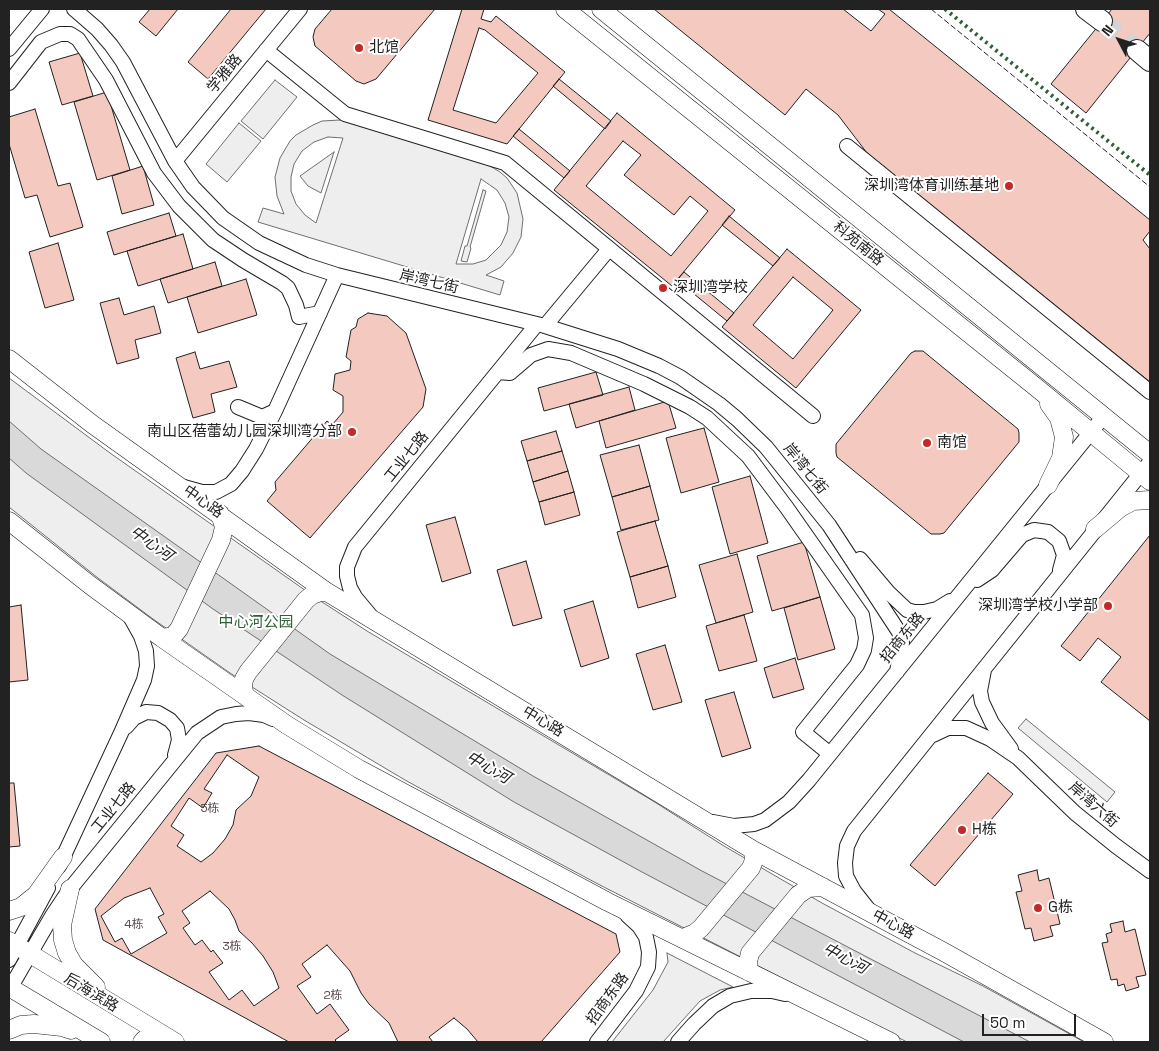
<!DOCTYPE html>
<html>
<head>
<meta charset="utf-8">
<style>
  body { margin:0 }
  #map { position:relative; width:1159px; height:1051px; overflow:hidden; background:#fff; font-family:"Space Grotesk",sans-serif }
  canvas { display:block }
  .frame { position:absolute; inset:0; border:10px solid #222; pointer-events:none }
  .north { position:absolute; left:1094px; top:15px; width:50px; height:50px; -webkit-text-stroke:4px #fff; paint-order:stroke; rotate:310deg; font-size:14px; font-weight:700; line-height:20px; text-align:center; color:#222 }
  .north::after { content:''; display:block; margin:auto; width:18px; height:22px; background:#222; clip-path:polygon(50% 0,100% 100%,50% 72%,0 100%) }
  .scale { position:absolute; left:982px; top:1014px; width:94px; height:22px; box-sizing:border-box; border:2px solid #222; border-top:0; padding-left:6px; font-size:15px; line-height:18px; white-space:nowrap; color:#222; -webkit-text-stroke:4px #fff; paint-order:stroke }
</style>
</head>
<body>
<div id="map">
<canvas width="1159" height="1051"></canvas>
<div class="frame"></div>
<div class="north">N</div>
<div class="scale">50 m</div>
</div>
<script>
const ctx = document.querySelector('canvas').getContext('2d');
ctx.lineJoin = 'round';
function fillPath(path, color) { ctx.fillStyle = color; ctx.fill(path, 'evenodd'); }
const toPath = rows => new Path2D(rows.map(r => 'M' + r).join(''));
function strokePath(path, color, width, dash) { ctx.strokeStyle = color; ctx.lineWidth = width; ctx.lineCap = dash ? 'butt' : 'round'; ctx.setLineDash(dash || []); ctx.stroke(path); }
function label(font, color, halo, rows, align = 'center') {
  ctx.font = font + ' "Space Grotesk","Noto Sans SC",sans-serif'; ctx.lineWidth = 4; ctx.setLineDash([]); ctx.textBaseline = 'middle'; ctx.strokeStyle = halo; ctx.fillStyle = color; for (const [text, x, y, turn = 0] of rows) {
    ctx.save(); ctx.translate(x, y); ctx.rotate((+turn || 0) * Math.PI / 180); ctx.textAlign = isNaN(turn) ? turn : align; if (halo) ctx.strokeText(text, 0, 0); ctx.fillText(text, 0, 0); ctx.restore();
  }
}
const green = toPath([
  [275,80,297,97,263,139,241,121,275,80],
  [340,120,350,121,485,163,500,172,507,178,517,193,523,219,521,237,513,253,501,267,486,275,504,281,500,295,258,222,263,208,284,214,277,196,275,177,280,158,290,141,296,135,313,125,322,121,340,120],
  [328,137,343,138,316,223,305,215,296,204,291,191,291,177,294,164,302,151,314,142,328,137],
  [481,179,497,190,505,203,509,217,507,232,501,245,486,260,473,264,456,264,481,179],
  [239,123,261,141,227,182,206,164,239,123],
  [334,152,321,193,308,186,300,176,334,152],
  [483,190,486,191,470,247,471,248,467,262,461,261,465,246,467,246,483,190],
  [9,378,110,453,319,600,367,631,653,801,724,846,822,903,915,953,983,986,1084,1042,907,1042,598,884,478,820,405,780,304,720,230,673,153,619,98,578,9,507,9,378],
  [1026,719,1115,792,1107,802,1018,728,1026,719],
  [667,953,733,987,720,990,700,1001,663,1042,612,1042,653,990,668,962,667,953]
]);
const water = toPath([
  [9,421,41,449,330,654,533,776,702,871,1030,1042,964,1042,642,872,514,802,342,695,213,609,26,473,9,458,9,421]
]);
const building = toPath([
  [150,9,178,9,156,36,139,22,150,9],
  [231,9,266,9,208,79,188,62,231,9],
  [332,9,435,9,376,79,364,84,356,81,315,46,313,37,315,29,332,9],
  [462,9,484,9,481,19,491,22,496,16,565,72,507,144,428,120,462,9],
  [479,28,485,30,538,73,496,123,453,110,479,28],
  [654,9,889,9,1150,220,1150,231,1143,240,1150,249,1150,382,867,153,838,115,806,89,785,115,654,9],
  [843,9,878,9,885,14,871,31,843,9],
  [1112,9,1150,9,1150,33,1086,113,1051,84,1112,9],
  [80,53,93,96,62,105,49,62,80,53],
  [559,79,611,121,605,129,553,86,559,79],
  [107,92,130,170,97,180,74,102,107,92],
  [35,109,58,186,70,183,83,227,50,237,37,195,25,198,9,144,9,117,35,109],
  [617,113,735,210,672,286,554,190,617,113],
  [623,141,641,155,624,175,674,215,690,196,708,211,671,256,586,186,623,141],
  [519,129,570,171,564,178,513,136,519,129],
  [143,166,154,205,122,214,112,176,143,166],
  [169,213,176,236,114,255,107,232,169,213],
  [729,216,780,258,773,266,722,225,729,216],
  [183,234,193,269,138,286,127,251,183,234],
  [58,243,74,300,45,308,29,252,58,243],
  [787,249,861,310,796,388,722,327,787,249],
  [793,277,833,310,793,359,753,325,793,277],
  [215,262,222,286,168,303,160,279,215,262],
  [684,272,734,313,727,321,677,280,684,272],
  [246,279,257,315,198,333,187,297,246,279],
  [119,298,124,315,154,306,161,333,135,340,139,358,117,364,100,303,119,298],
  [368,313,387,316,406,333,426,389,423,407,310,538,267,501,276,490,275,482,327,421,332,425,343,412,343,396,333,390,335,374,350,370,351,361,346,357,351,330,356,327,358,319,368,313],
  [915,351,923,351,1018,429,1019,433,1019,442,944,533,940,534,931,534,837,457,836,453,836,444,911,353,915,351],
  [195,352,200,369,229,361,237,387,211,394,215,412,193,418,176,358,195,352],
  [596,372,603,395,544,411,538,388,596,372],
  [629,387,635,410,576,428,569,404,629,387],
  [668,401,676,428,606,448,599,421,668,401],
  [704,428,719,482,681,493,666,438,704,428],
  [556,431,562,451,527,461,521,441,556,431],
  [639,445,650,486,612,497,600,455,639,445],
  [562,451,568,471,533,482,527,461,562,451],
  [568,471,574,492,539,502,533,482,568,471],
  [750,476,768,543,730,554,712,487,750,476],
  [650,486,659,520,621,530,612,497,650,486],
  [574,492,580,515,545,525,539,502,574,492],
  [455,517,471,573,442,582,426,525,455,517],
  [655,521,668,566,630,577,617,532,655,521],
  [1150,535,1150,721,1101,682,1121,657,1098,638,1080,661,1061,646,1150,535],
  [804,542,820,597,772,611,757,556,804,542],
  [737,554,753,612,716,623,699,565,737,554],
  [526,561,542,618,513,626,497,570,526,561],
  [668,566,676,597,638,608,630,577,668,566],
  [820,597,835,649,798,660,784,608,820,597],
  [593,601,609,658,581,667,564,610,593,601],
  [21,605,28,680,9,682,9,607,21,605],
  [744,615,757,661,719,671,706,626,744,615],
  [665,645,682,702,653,710,636,654,665,645],
  [795,658,804,689,773,698,764,668,795,658],
  [734,692,751,748,722,757,705,700,734,692],
  [259,746,616,934,620,952,541,1042,289,1042,103,940,95,909,216,753,259,746],
  [227,755,259,777,251,796,236,810,233,825,225,839,213,853,201,862,177,846,184,835,171,826,189,798,203,808,212,793,204,789,227,755],
  [988,773,1013,794,935,886,910,865,988,773],
  [9,783,14,783,20,846,9,847,9,783],
  [1037,870,1039,881,1049,878,1060,924,1050,926,1053,936,1034,941,1031,928,1025,929,1016,892,1022,891,1018,875,1037,870],
  [150,888,164,914,158,917,167,933,131,954,122,938,115,942,101,916,124,898,150,888],
  [210,891,229,909,235,920,239,931,252,943,263,956,273,972,279,988,254,1006,242,990,229,1000,209,972,223,963,213,950,211,952,202,940,195,945,183,928,190,923,182,911,210,891],
  [1123,921,1125,932,1135,929,1146,975,1136,977,1139,987,1126,991,1124,984,1118,986,1117,979,1111,980,1102,943,1108,942,1106,934,1112,932,1110,924,1123,921],
  [327,945,350,971,361,993,369,1004,389,1023,398,1042,337,1042,335,1040,349,1030,330,1004,317,1014,297,986,311,977,302,964,327,945],
  [454,1018,467,1029,478,1042,433,1042,429,1037,454,1018]
]);
const highwayTunnel = toPath([
  [1102,21,1137,50]
]);
const minor = toPath([
  [74,9,97,29,111,45,123,62,175,161,193,187,223,218,259,243,306,265,337,275,545,326,618,349,659,366,680,377,719,404,737,419,766,447,829,525,899,632,902,643,897,672],
  [9,49,42,9],
  [266,50,345,114,505,163,813,416],
  [9,83,41,42,60,34,70,34,78,39,106,80,154,173,179,206,213,240,243,260,282,283,288,288,296,305,299,317,320,313],
  [847,146,1150,392],
  [175,161,300,9],
  [545,326,609,249],
  [498,372,510,373,531,355,548,349,571,353,644,384,690,407,707,418,748,456,787,508,862,615,866,638,864,650,857,665,803,732,830,754],
  [238,407,262,417,275,411],
  [184,487,202,492,216,492,231,484,242,471,256,449,275,411,337,275],
  [860,559,888,592,907,610,914,612,924,612,937,609,950,601],
  [977,580,992,570,1022,535,1034,530,1048,532,1059,541,1064,555,1060,570],
  [370,615,355,597,350,588,347,576,347,567,355,547,537,324],
  [984,670,980,691,982,702,992,723,1011,749],
  [126,727,134,718,146,712,158,713,170,720,177,728,179,740,175,755],
  [933,735,948,728,966,728,990,739,1018,758,1075,813,1116,846,1150,871],
  [713,822,734,826,754,824,765,820,789,802,809,780,1104,416],
  [59,866,121,733,144,680,147,666,146,651,141,636,131,618],
  [869,910,854,891,846,876,845,863,847,846,854,831,1150,462],
  [9,960,48,888],
  [9,990,52,916,70,889,197,733,221,717,236,714,249,713,264,715,273,719],
  [597,1042,636,991,648,967,649,952,646,937,639,926,627,915],
  [678,1042,694,1024,713,1006,730,996,751,991,772,991,785,994]
]);
const major = toPath([
  [565,9,1037,388,1150,481],
  [601,9,1150,454],
  [9,359,92,424,327,592,753,850,944,952,1104,1042],
  [1048,485,1061,458,1064,437,1059,418,1049,404],
  [9,521,90,585,162,638,287,725,359,769,608,902,891,1042],
  [1095,529,1120,508,1133,501,1150,500],
  [162,638,173,636,179,629,221,540,224,527,220,514],
  [245,696,243,687,244,679,248,672,306,600,312,595,320,592,327,592],
  [70,889,62,925,63,940,67,953,74,965,96,987],
  [9,911,21,907,36,895,63,857],
  [683,938,695,933,701,928,751,868,754,860,753,850],
  [9,941,175,1042],
  [749,972,748,962,750,953,798,895,808,888,823,887],
  [9,987,101,1042],
  [9,1030,21,1025,34,1024,62,1027,71,1030],
  [142,1042,145,1039,161,1034]
]);
const highway = toPath([
  [1086,9,1102,21],
  [1137,50,1150,61]
]);
const hedge = toPath([
  [945,9,1150,175]
]);
const fence = toPath([
  [931,9,1150,187]
]);
const markers = [
  [359,48,5,"#c62828"],
  [1009,186,5,"#c62828"],
  [663,288,5,"#c62828"],
  [352,432,5,"#c62828"],
  [927,443,5,"#c62828"],
  [1108,606,5,"#c62828"],
  [962,830,5,"#c62828"],
  [1038,908,5,"#c62828"]
];
const numberNames = [
  ["5栋",210,809],
  ["4栋",134,925],
  ["3栋",232,947],
  ["2栋",333,996]
];
const poiNames = [
  ["北馆",369,48],
  ["深圳湾体育训练基地",999,186,"right"],
  ["深圳湾学校",673,288],
  ["南山区蓓蕾幼儿园深圳湾分部",342,432,"right"],
  ["南馆",937,443],
  ["深圳湾学校小学部",1098,606,"right"],
  ["H栋",972,830],
  ["G栋",1048,908]
];
const streetNames = [
  ["学雅路",225,74,-51],
  ["科苑南路",858,244,39],
  ["岸湾七街",429,282,13],
  ["工业七路",407,457,-51],
  ["岸湾七街",805,469,51],
  ["中心路",203,502,35],
  ["招商东路",903,638,-51],
  ["中心路",543,722,31],
  ["岸湾六街",1093,805,41],
  ["工业七路",114,808,-51],
  ["中心路",893,925,28],
  ["后海滨路",91,993,31],
  ["招商东路",608,999,-54]
];
const parkNames = [
  ["中心河公园",256,623]
];
const waterNames = [
  ["中心河",151,544,36],
  ["中心河",488,768,30],
  ["中心河",845,959,28]
];
fillPath(green, '#eee');
strokePath(green, '#6f6f6f', 1);
fillPath(water, '#d9d9d9');
strokePath(water, '#6f6f6f', 1);
fillPath(building, '#f3c9c0');
strokePath(building, '#222', 1);
strokePath(highwayTunnel, '#d3d3d3', 20, [20, 10]);
strokePath(minor, '#222', 16);
strokePath(major, '#222', 19);
strokePath(highway, '#222', 22);
strokePath(minor, '#fff', 14);
strokePath(major, '#fff', 18);
strokePath(highway, '#fff', 20);
strokePath(hedge, '#2f5e38', 4, [2.5, 4]);
strokePath(fence, '#222', 1, [6, 2.5]);
for (const [x, y, r, color] of markers) { const dot = new Path2D(); dot.arc(x, y, r, 0, 2 * Math.PI); ctx.fillStyle = color; ctx.fill(dot); strokePath(dot, '#fff', 2); }
label('12px', '#564c4a', null, numberNames);
label('15px', '#222', '#fff', poiNames, 'left');
label('15px', '#222', '#fff', streetNames);
label('15px', '#2f5e38', '#fff', parkNames);
label('italic 16px', '#222', '#fff', waterNames);
</script>
</body>
</html>
